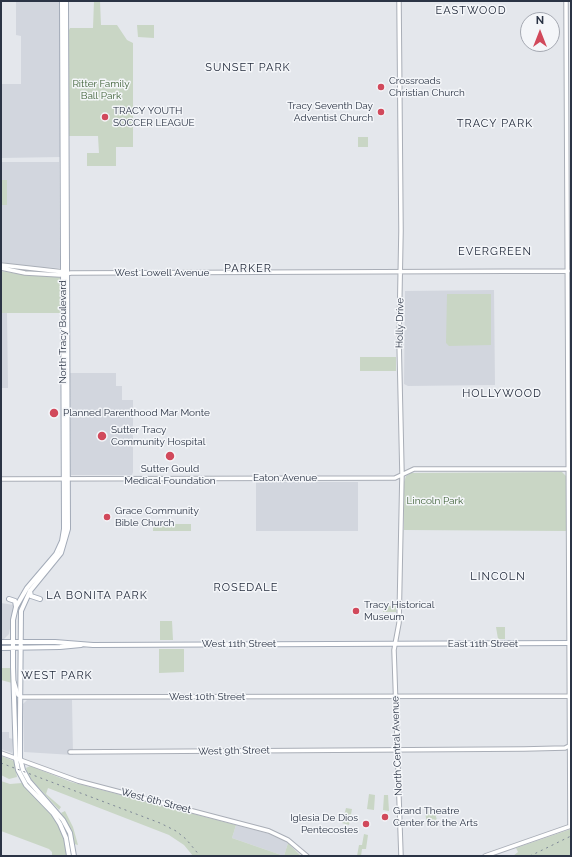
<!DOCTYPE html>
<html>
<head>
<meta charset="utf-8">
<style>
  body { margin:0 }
  #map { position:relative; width:572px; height:857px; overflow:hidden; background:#e4e7ec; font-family:Raleway,sans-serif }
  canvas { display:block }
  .frame { position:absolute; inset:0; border:2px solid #2b3445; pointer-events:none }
  .north { position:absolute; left:520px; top:12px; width:40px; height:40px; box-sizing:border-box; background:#f4f6f9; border:1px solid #a4a8b1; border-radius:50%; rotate:0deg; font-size:11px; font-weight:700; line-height:16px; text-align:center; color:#2b3445 }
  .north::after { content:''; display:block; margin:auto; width:14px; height:18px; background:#d1495b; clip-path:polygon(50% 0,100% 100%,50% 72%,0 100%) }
</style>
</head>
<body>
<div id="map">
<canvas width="572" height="857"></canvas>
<div class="frame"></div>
<div class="north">N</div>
</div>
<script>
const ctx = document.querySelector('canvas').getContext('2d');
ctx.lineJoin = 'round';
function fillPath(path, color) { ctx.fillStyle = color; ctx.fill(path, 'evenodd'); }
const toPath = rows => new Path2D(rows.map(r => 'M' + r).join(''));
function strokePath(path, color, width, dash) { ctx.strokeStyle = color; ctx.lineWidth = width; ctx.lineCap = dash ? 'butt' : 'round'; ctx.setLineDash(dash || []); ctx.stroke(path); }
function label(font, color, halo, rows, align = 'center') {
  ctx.font = font + ' Raleway,sans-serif'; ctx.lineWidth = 3; ctx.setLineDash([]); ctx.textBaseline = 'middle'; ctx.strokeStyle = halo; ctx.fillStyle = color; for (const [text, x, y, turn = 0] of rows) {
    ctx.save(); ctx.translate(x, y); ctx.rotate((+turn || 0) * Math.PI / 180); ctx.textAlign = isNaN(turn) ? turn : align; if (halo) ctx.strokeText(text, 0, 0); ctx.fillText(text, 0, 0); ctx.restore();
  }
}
const built = toPath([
  [16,1,60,1,61,157,1,158,1,84,21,84,21,36,16,35],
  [1,162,59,162,60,268,25,267,1,262],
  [494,290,495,385,408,386,404,384,405,291],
  [1,313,7,313,8,388,1,388],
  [70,373,116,373,116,386,122,386,122,400,133,400,133,472,132,475,71,475],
  [256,482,358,482,358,531,256,531],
  [1,603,14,605,9,634,4,639,1,639],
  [27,700,72,700,73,755,24,752,23,704],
  [1,732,9,732,9,738,13,739,12,753,1,749],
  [236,825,270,834,283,840,288,843,284,856,232,838]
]);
const green = toPath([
  [94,1,100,1,101,25,117,25,127,40,133,43,133,147,116,147,116,166,87,166,87,153,99,153,98,136,68,136,68,32,70,28,93,28],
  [137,25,154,25,154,38,138,37],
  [358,137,368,137,368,147,358,147],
  [1,180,7,180,7,205,1,205],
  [1,271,24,275,60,277,62,313,1,313],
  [447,294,491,294,491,345,449,346,446,343],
  [360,357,396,357,396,371,360,371],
  [562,472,566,476,566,531,404,530,404,482,406,476,411,473],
  [153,524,191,524,191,531,153,531],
  [383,606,396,606,396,612,383,612],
  [160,621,172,621,173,640,160,640],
  [496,627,505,627,505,639,498,639],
  [159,649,184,649,184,672,159,673],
  [1,668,12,668,12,683,1,680],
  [1,756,14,761,17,777,9,779,1,775],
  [30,766,71,782,236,825,232,838,284,856,193,856,184,845,169,835,48,788,46,794,61,807,59,810,28,776,26,768],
  [1,781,10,784,22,783,50,812,57,822,64,837,67,856,52,856,52,852,49,849,1,831],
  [369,794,375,795,374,810,367,809],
  [384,795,388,795,389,811,383,810],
  [346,808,352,809,349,825,342,823],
  [434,809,438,824,427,826,425,811],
  [65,811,73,827,78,845,74,844,70,828,61,813],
  [571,829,571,856,513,856,518,852,516,848],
  [364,834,368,835,366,849,362,849,361,856,357,856,359,845,362,845],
  [288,843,300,855,302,856,284,856]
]);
const secondary = toPath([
  [399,1,401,231,399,339,402,474,399,623,394,650,401,856],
  [566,1,570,826],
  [1,265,64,272],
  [1,268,25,273,60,275,71,273,568,271],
  [1,479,395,478,414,469,568,469],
  [14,682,18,695,22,697,569,696],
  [70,752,524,749,565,748,571,745],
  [1,753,78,781,269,831,288,840,307,856],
  [485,856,571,826]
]);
const primary = toPath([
  [62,1,64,529,62,541,56,554,27,588,16,607,13,620,13,667,16,759,18,770,26,785,53,813,60,824,66,838,69,856],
  [66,1,68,529,61,553,30,591,21,611,20,719,20,758,23,770,29,781,63,820,70,833,74,856],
  [30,591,31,596,40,599],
  [9,599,15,601,16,607],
  [1,642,55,642,93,645,571,643],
  [1,648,60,647,81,645]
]);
const rail = toPath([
  [1,763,160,823,176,831,186,839,200,856],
  [530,856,571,836]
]);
const markers = [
  [381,87,4,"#d1495b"],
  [381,112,4,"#d1495b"],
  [105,117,4,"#d1495b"],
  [54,413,5,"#d1495b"],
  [102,436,5,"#d1495b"],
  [170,456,5,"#d1495b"],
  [107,517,4,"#d1495b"],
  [356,611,4,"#d1495b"],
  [385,817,4,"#d1495b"],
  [366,824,4,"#d1495b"]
];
const poiNames = [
  ["Crossroads",389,81],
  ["Christian Church",389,93],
  ["Tracy Seventh Day",373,106,"right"],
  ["Adventist Church",373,118,"right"],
  ["TRACY YOUTH",113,111],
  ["SOCCER LEAGUE",113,123],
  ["Planned Parenthood Mar Monte",63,413],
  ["Sutter Tracy",111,430],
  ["Community Hospital",111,442],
  ["Sutter Gould",170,469,"center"],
  ["Medical Foundation",170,481,"center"],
  ["Grace Community",115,511],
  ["Bible Church",115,523],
  ["Tracy Historical",364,605],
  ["Museum",364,617],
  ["Grand Theatre",393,811],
  ["Center for the Arts",393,823],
  ["Iglesia De Dios",358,818,"right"],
  ["Pentecostes",358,830,"right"]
];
const parkNames = [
  ["Ritter Family",101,84],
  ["Ball Park",101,96],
  ["Lincoln Park",435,501]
];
const streetNames = [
  ["West Lowell Avenue",162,273],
  ["Holly Drive",400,323,-89],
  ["North Tracy Boulevard",63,332,-90],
  ["Eaton Avenue",285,478],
  ["West 11th Street",239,644],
  ["East 11th Street",483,644],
  ["West 10th Street",207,697],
  ["North Central Avenue",397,746,-92],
  ["West 9th Street",234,751,-1],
  ["West 6th Street",156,801,15]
];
const neighbourhoodNames = [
  ["EASTWOOD",471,11],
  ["SUNSET PARK",248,68],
  ["TRACY PARK",495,124],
  ["EVERGREEN",495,252],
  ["PARKER",248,269],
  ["HOLLYWOOD",502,394],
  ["LINCOLN",498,577],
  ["ROSEDALE",246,588],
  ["LA BONITA PARK",97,596],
  ["WEST PARK",57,676]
];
fillPath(built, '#d2d6de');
fillPath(green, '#c9d6c5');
strokePath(secondary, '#a9aeb7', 5.5);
strokePath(primary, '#a3abb8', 6);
strokePath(secondary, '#fff', 3.5);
strokePath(primary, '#fff', 4);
strokePath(rail, '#7d8696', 1, [2, 4]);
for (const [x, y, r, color] of markers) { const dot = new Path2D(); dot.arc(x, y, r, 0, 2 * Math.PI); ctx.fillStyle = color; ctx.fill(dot); strokePath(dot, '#f4f6f9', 1.5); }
label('10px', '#2b3445', '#f4f6f9', poiNames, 'left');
label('10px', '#3f6138', '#f4f6f9', parkNames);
label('10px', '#2b3445', '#f4f6f9', streetNames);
ctx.letterSpacing = '1px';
label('11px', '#1d2536', '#f4f6f9', neighbourhoodNames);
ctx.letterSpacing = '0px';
</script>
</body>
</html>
